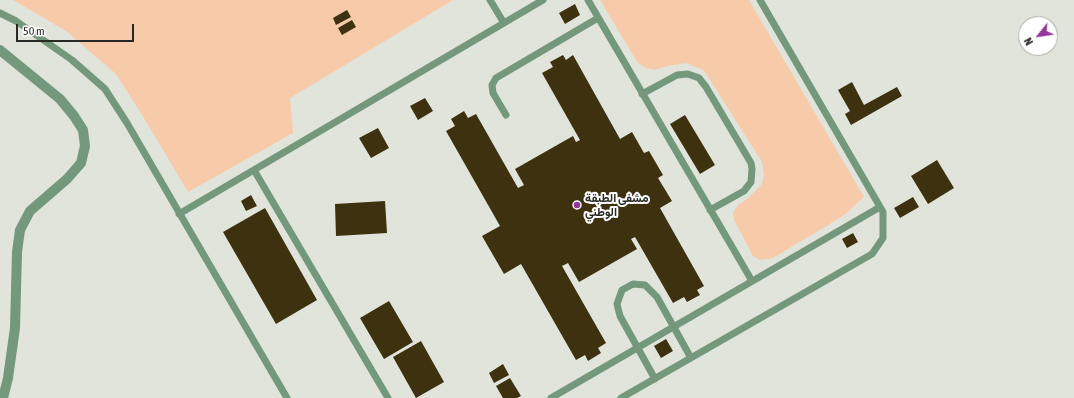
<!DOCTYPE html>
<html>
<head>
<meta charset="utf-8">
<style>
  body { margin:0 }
  #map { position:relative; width:1074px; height:398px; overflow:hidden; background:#e1e4da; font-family:"Asap Condensed",sans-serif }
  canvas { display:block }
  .north { position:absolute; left:1018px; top:16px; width:40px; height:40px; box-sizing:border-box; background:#fff; border:1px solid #a9a9a8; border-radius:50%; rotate:240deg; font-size:11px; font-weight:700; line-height:16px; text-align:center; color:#282925 }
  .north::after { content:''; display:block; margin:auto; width:14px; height:18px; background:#94359e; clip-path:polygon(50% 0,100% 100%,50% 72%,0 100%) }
  .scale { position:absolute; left:16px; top:24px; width:118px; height:18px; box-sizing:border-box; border:2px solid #282925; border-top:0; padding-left:5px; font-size:12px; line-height:14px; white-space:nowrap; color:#282925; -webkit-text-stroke:3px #fff; paint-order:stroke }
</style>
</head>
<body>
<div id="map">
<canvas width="1074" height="398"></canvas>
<div class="north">N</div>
<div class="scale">50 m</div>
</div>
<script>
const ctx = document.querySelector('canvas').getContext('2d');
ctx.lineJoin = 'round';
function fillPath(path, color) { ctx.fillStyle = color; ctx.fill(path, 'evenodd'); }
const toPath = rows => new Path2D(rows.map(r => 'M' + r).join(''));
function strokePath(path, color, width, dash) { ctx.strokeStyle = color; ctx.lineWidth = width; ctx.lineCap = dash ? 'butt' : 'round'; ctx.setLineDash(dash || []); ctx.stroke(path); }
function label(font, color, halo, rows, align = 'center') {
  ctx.font = font + ' "Asap Condensed",Vazirmatn,sans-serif'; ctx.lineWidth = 4; ctx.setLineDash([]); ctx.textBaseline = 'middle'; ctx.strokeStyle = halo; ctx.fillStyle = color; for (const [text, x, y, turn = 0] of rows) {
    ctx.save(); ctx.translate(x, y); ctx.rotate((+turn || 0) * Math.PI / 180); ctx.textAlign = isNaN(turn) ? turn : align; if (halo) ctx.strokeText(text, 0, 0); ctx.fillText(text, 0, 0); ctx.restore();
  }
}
const green = toPath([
  [13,0,453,0,290,98,293,133,188,192,147,123,116,74,66,31],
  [600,0,749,0,864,197,843,216,773,258,760,260,753,256,734,220,733,213,738,205,747,199,762,184,764,175,762,162,709,78,703,70,686,63,668,66,654,70,646,68,638,63]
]);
const building = toPath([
  [575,4,580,15,565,24,559,13],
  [347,10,351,17,336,25,333,18],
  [352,20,356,27,342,35,338,28],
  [563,55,566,60,573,55,620,139,632,132,644,153,649,151,663,175,658,178,672,201,660,208,704,286,697,290,700,295,687,302,684,297,673,303,635,237,631,239,637,249,579,282,568,263,562,266,606,343,598,348,601,353,588,361,585,355,576,360,521,264,504,274,482,236,500,226,446,131,455,126,451,119,464,111,468,118,476,114,518,188,524,185,515,169,573,136,576,142,580,140,542,73,553,67,550,62],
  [852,82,864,105,897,87,902,96,851,125,845,114,850,111,838,90],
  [425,98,433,111,418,120,410,106],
  [685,115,715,165,700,174,670,124],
  [378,128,389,148,371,158,359,138],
  [937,160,954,188,928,204,911,176],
  [251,195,257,206,246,211,241,201],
  [913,197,919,207,900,218,894,208],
  [385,201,387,233,336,236,335,204],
  [265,208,317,300,276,324,223,232],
  [853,233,858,242,847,248,842,239],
  [389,301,413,342,384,359,360,318],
  [666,339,673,351,661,358,654,346],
  [421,341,444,382,416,398,393,357],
  [503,364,509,375,494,383,489,373],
  [510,378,521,396,517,398,503,398,496,386]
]);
const lane = toPath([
  [490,0,504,23],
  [588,0,752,281],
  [0,13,16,21,72,60,105,89,127,123,287,398],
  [642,94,677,75,688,74,699,78,706,87,751,163,752,169,751,182,744,191,710,210],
  [506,115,493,93,492,85,496,78,598,18],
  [254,170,388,398],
  [179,214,543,0],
  [655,379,620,316,617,304,622,290,633,284,645,285,657,297,691,358],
  [551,398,880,207],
  [621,398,872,254,883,238,883,212,760,0]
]);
const street = toPath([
  [0,50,60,99,74,116,83,130,85,146,81,163,67,179,30,211,20,230,17,252,15,328,8,378,3,398]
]);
const markers = [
  [577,205,4,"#94359e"]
];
const poiNames = [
  ["مشفى الطبقة",585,198],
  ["الوطني",585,212]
];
fillPath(green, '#f7caa9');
fillPath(building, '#3d3110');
strokePath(lane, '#74987c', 7);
strokePath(street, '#74987c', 10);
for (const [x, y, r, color] of markers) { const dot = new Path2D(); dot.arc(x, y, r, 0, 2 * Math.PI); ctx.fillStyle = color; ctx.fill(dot); strokePath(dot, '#fff', 1.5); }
label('bold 12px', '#282925', '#fff', poiNames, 'left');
</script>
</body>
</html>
